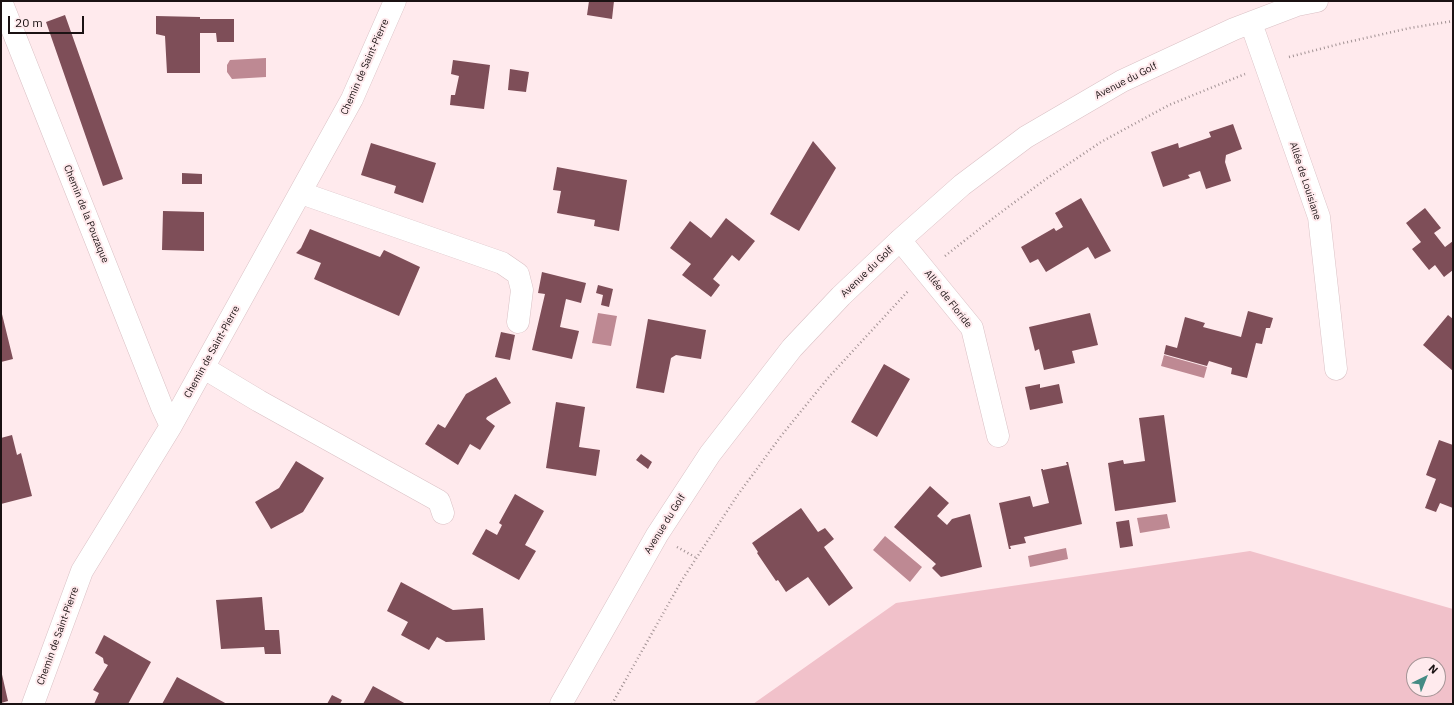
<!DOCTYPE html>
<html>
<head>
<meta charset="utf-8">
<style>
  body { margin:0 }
  #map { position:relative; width:1454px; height:705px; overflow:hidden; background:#ffeaed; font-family:"IBM Plex Sans",sans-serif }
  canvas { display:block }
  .frame { position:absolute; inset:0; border:2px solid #1b1213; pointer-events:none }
  .north { position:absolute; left:1406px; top:657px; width:40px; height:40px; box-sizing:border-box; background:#ffeaed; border:1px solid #a49496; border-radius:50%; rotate:43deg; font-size:11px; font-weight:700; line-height:16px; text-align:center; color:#1b1213 }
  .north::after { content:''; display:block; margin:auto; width:14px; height:18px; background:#458b84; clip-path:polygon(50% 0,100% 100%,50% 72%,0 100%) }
  .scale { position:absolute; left:8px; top:16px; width:76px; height:18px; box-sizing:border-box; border:2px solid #1b1213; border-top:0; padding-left:5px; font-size:12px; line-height:14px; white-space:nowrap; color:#1b1213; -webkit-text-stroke:3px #ffeaed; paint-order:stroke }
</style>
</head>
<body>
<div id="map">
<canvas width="1454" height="705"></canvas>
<div class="frame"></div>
<div class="north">N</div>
<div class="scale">20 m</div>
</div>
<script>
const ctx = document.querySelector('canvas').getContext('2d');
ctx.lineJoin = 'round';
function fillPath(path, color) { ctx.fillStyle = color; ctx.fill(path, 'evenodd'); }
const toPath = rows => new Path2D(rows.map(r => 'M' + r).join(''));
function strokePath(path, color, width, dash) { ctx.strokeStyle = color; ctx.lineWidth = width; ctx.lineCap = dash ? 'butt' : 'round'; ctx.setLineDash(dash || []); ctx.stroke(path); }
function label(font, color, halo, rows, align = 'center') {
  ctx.font = font + ' "IBM Plex Sans",sans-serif'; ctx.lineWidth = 4; ctx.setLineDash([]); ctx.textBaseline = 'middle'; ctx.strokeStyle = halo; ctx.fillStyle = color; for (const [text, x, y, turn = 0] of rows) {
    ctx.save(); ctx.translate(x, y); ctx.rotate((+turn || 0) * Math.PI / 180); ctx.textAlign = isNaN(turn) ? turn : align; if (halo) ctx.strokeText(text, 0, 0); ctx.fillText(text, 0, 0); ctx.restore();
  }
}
const green = toPath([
  [1250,551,1453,609,1453,704,753,704,896,603],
  [1414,665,1438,665,1438,689,1414,689]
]);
const water = toPath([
  [266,58,266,77,232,79,227,72,227,65,230,60],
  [598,313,617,316,611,346,592,343],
  [1164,355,1207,367,1204,378,1161,366],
  [1167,514,1170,528,1140,533,1137,518],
  [885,536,922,567,910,582,873,550],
  [1066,548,1068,559,1030,567,1028,556]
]);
const building = toPath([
  [589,1,614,1,612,19,587,15],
  [65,15,123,179,103,186,46,22],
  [156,16,200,17,200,19,234,19,234,42,217,42,216,33,200,33,200,73,167,73,165,36,156,34],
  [453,60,490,65,484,109,450,105,451,95,455,95,459,76,451,74],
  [510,69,529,72,526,92,508,90],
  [1233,124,1242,149,1226,155,1225,162,1231,181,1206,189,1200,171,1188,175,1190,178,1163,187,1151,152,1178,143,1179,148,1211,137,1209,132],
  [813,141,836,168,799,231,770,214],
  [371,143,436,163,423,203,394,193,396,186,361,175],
  [557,167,627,180,619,231,594,226,595,220,557,213,561,191,553,190],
  [182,173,202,174,202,184,182,184],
  [1081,198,1111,251,1095,259,1088,247,1046,272,1038,259,1030,263,1021,247,1054,228,1056,231,1063,227,1055,213],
  [1425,208,1441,228,1434,233,1445,247,1453,241,1453,270,1444,277,1435,265,1429,270,1412,249,1421,242,1406,223],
  [163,211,204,212,204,251,162,250],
  [726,218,755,241,739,261,732,255,713,279,720,285,711,297,682,275,691,264,670,248,690,221,711,238],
  [310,229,380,257,384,250,420,267,399,316,314,279,321,263,296,253,301,248],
  [542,272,586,283,581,303,566,299,560,327,579,331,572,359,532,350,545,294,538,293],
  [598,285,613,289,609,307,601,305,603,295,596,293],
  [1,310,13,359,1,362],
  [1248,311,1273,318,1270,328,1266,328,1262,344,1256,343,1247,378,1231,374,1232,368,1209,361,1207,366,1164,354,1166,345,1177,348,1185,317,1205,323,1203,327,1241,337],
  [1090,313,1098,345,1072,351,1075,363,1044,370,1039,349,1035,351,1029,327],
  [1448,315,1453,319,1453,371,1423,345],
  [648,319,706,330,701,359,676,355,671,358,664,393,636,388],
  [501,332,515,335,510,360,495,357],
  [884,364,910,379,877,437,851,422],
  [496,377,511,403,487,417,486,419,495,426,480,450,470,444,458,465,425,444,438,424,445,428,466,394],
  [1040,384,1040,388,1059,384,1063,403,1030,410,1025,387],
  [556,402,585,407,579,447,600,450,596,476,546,468],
  [1164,415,1176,502,1115,511,1108,463,1123,460,1124,464,1145,461,1139,418],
  [12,435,17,455,21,453,32,496,1,504,1,438],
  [1439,440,1453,445,1453,508,1440,503,1436,512,1425,508,1436,479,1426,475],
  [641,454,652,462,648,469,636,460],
  [296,461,324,478,303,512,271,529,255,502,279,488],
  [1066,462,1068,462,1082,524,1024,537,1026,543,1010,546,1011,549,1009,549,999,503,1030,496,1033,507,1049,503,1041,469,1043,469,1043,470,1067,465],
  [930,486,949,503,937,516,947,525,952,519,970,514,982,567,941,577,932,568,936,564,894,527],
  [515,494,544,511,525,545,536,551,519,580,472,554,486,529,497,535,502,525,499,523],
  [801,508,818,532,825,528,834,539,824,547,853,588,829,606,808,577,786,592,778,580,776,581,757,553,758,552,752,543],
  [1129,520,1133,546,1120,548,1116,522],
  [401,582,453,610,483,608,485,640,446,642,437,637,429,650,401,635,408,622,387,611],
  [262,597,265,630,279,630,281,654,265,654,264,647,221,649,216,600],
  [104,635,151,662,128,704,94,704,99,693,93,690,108,665,104,663,103,658,95,653],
  [1,670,8,701,1,703],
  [177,677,227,704,162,704],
  [373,686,406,704,363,704],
  [332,695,342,700,340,704,327,704]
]);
const path = toPath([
  [1289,57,1339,44,1410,28,1453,21],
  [945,256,996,216,1046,179,1101,142,1169,105,1245,74],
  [677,547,695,557],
  [612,704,682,580,737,496,781,436,828,378,909,290]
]);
const minor = toPath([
  [1,1,162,407,171,426],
  [1251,23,1319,217,1336,369],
  [301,193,502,263,518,274,522,290,518,322],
  [900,240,972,328,998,436],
  [204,368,259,401,439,501,443,513],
  [33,704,82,571,171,426,352,99,395,1],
  [561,704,657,535,710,454,792,348,841,296,900,240,962,185,1026,137,1122,81,1234,29,1297,5,1317,1]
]);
const streetNames = [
  ["Chemin de Saint-Pierre",365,67,-66],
  ["Avenue du Golf",1126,81,-27],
  ["Allée de Louisiane",1305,181,72],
  ["Chemin de la Pouzaque",86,214,68],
  ["Avenue du Golf",867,272,-44],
  ["Allée de Floride",948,299,52],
  ["Chemin de Saint-Pierre",212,352,-61],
  ["Avenue du Golf",665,524,-58],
  ["Chemin de Saint-Pierre",58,636,-70]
];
fillPath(green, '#f1c1ca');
fillPath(water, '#be8993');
fillPath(building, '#7e4e58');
strokePath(minor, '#dac1c5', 23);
strokePath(path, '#a29294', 2.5, [1, 3]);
strokePath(minor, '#fff', 22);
label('10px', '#1b1213', '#ffeaed', streetNames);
</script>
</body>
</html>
